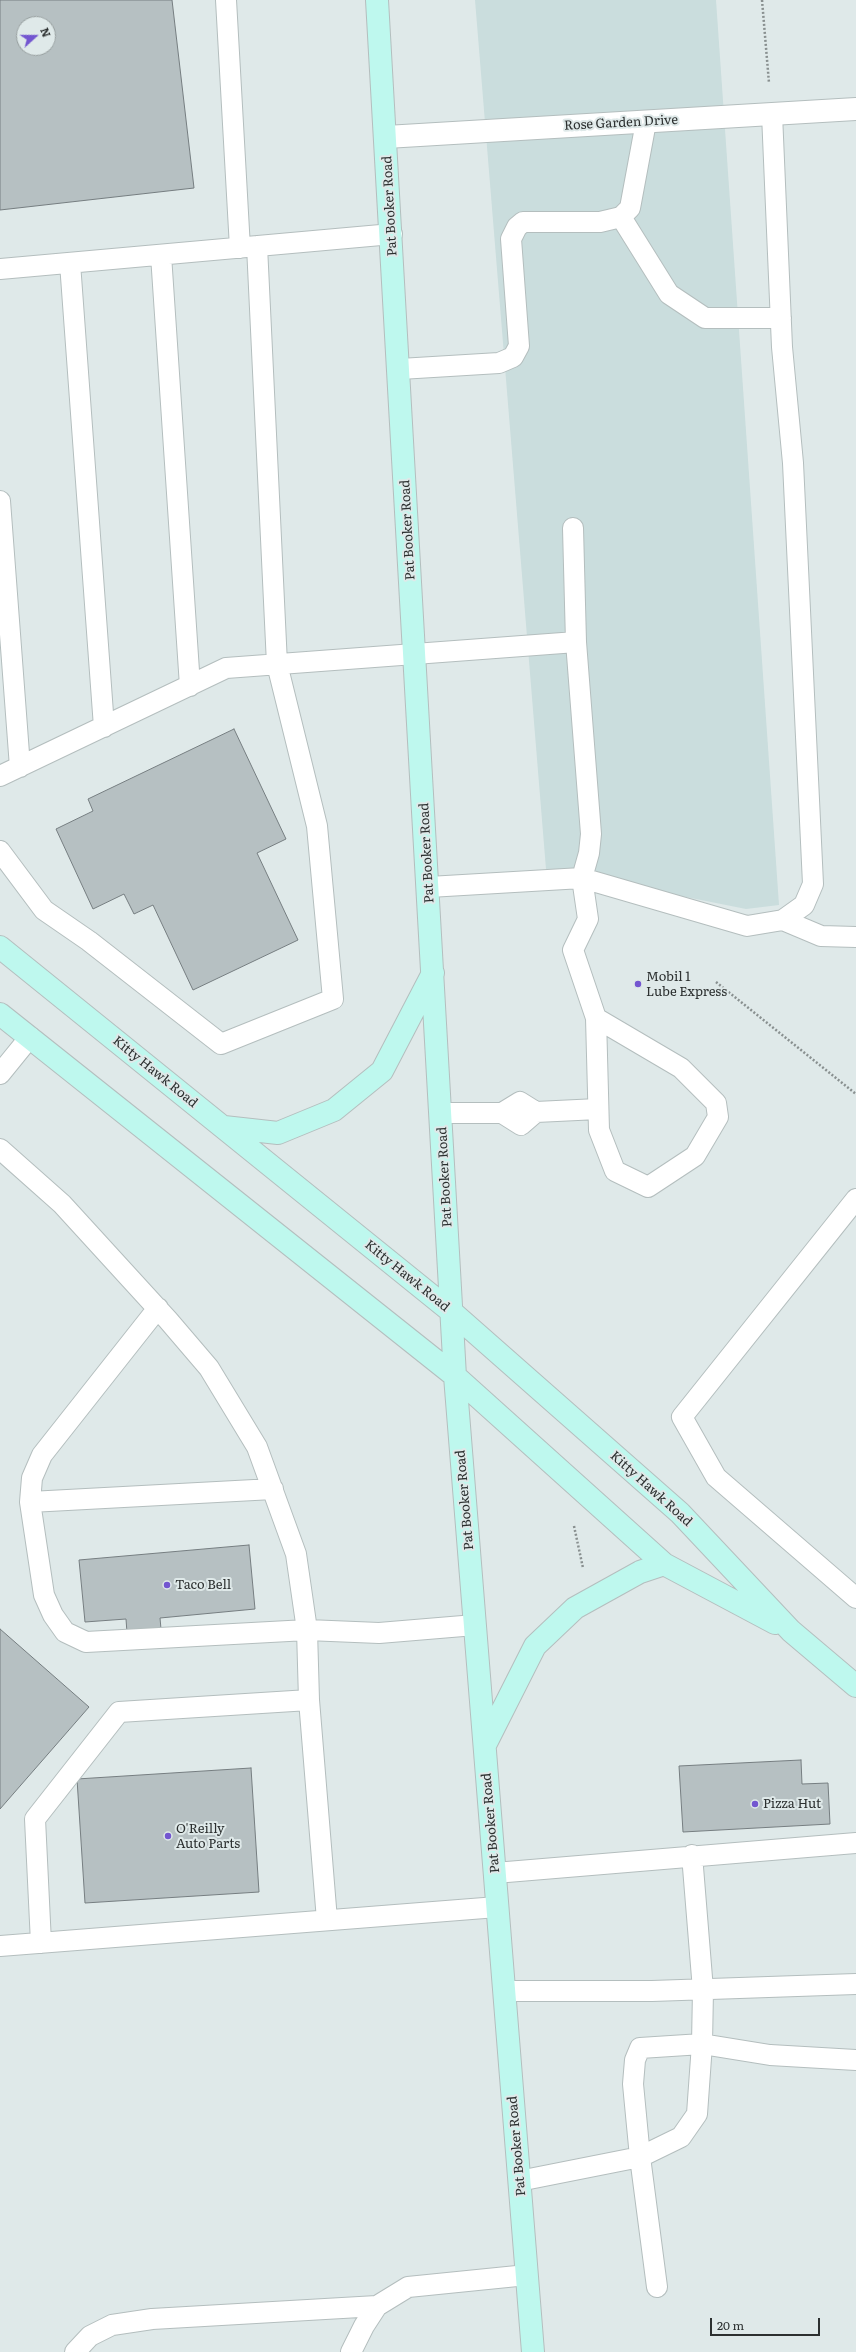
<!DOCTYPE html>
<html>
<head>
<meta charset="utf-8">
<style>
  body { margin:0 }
  #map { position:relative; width:856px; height:2352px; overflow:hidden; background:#dfe9e9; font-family:Literata,serif }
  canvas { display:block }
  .north { position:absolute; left:16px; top:16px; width:40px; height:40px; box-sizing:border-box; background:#dfe9e9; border:1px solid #979f9f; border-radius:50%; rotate:69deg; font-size:11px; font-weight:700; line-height:16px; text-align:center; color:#2c3030 }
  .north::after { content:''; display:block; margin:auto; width:14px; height:18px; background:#7356d0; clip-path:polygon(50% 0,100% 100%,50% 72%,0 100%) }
  .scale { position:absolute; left:710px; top:2318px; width:110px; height:18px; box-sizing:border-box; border:2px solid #2c3030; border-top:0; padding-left:5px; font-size:12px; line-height:14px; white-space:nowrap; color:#2c3030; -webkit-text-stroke:3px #dfe9e9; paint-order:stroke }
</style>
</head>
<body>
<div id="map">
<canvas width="856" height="2352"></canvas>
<div class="north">N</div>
<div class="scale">20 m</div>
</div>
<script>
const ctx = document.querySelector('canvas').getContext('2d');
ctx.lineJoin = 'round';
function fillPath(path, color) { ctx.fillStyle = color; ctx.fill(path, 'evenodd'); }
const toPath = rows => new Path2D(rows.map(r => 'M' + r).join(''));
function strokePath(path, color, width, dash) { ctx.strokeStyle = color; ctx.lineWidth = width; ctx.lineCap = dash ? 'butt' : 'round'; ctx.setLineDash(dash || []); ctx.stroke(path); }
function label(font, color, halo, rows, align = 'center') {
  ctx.font = font + ' Literata,serif'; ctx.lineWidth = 4; ctx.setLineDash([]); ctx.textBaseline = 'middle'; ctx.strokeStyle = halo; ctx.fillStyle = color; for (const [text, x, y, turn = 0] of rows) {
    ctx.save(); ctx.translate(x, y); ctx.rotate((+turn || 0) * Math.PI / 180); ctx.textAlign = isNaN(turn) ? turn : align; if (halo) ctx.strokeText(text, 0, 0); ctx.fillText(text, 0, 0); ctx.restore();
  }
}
const built = toPath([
  [475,0,716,0,779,905,746,909,546,869]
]);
const building = toPath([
  [0,0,172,0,194,188,0,210,0,0],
  [24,24,48,24,48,48,24,48,24,24],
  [234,729,286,839,257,853,298,940,193,990,153,905,134,914,124,894,93,909,56,829,93,811,88,799,234,729],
  [249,1545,255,1609,160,1618,161,1629,127,1633,126,1619,85,1622,79,1560,249,1545],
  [0,1629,89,1707,0,1809,0,1629],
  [801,1760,802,1784,828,1783,830,1824,683,1832,679,1766,801,1760],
  [251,1768,259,1892,85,1903,77,1779,251,1768]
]);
const path = toPath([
  [762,0,769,83],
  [716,982,856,1094],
  [574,1526,583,1568]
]);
const lane = toPath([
  [226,0,240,248],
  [621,217,669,294,705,318,781,318],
  [161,255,190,686],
  [70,263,104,727],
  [0,269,392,234],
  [400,369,499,363,513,357,519,346,511,239,517,227,523,222,600,222,621,217,630,208,646,122],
  [0,501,20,767],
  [573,528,576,642],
  [0,776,226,668,576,642,591,834,589,853,582,878,429,887],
  [0,851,44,910,89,941,221,1044,333,999,317,826,277,664,257,246],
  [783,920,821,936,856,937],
  [596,1018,681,1068,716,1103,718,1117,695,1156,648,1187,615,1171,599,1130,596,1018,573,950,588,919,582,878,747,926,783,920,804,905,813,884,793,463,782,347,772,114],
  [0,1074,30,1037],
  [536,1112,521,1125,502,1113,520,1102,536,1112,598,1109],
  [441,1113,502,1113],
  [0,1149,62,1204,168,1320,209,1368,257,1447,296,1554,307,1630,309,1700,327,1920],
  [856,1199,682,1417,716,1477,856,1598],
  [158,1308,42,1455,32,1478,30,1502,44,1595,53,1615,65,1632,86,1642,307,1630,379,1633,475,1625],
  [30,1502,273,1489],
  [692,1855,703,1990,702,2044,640,2048,635,2060,633,2084,640,2157,681,2137,697,2114,702,2044,770,2055,856,2060],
  [495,1873,856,1843],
  [41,1943,35,1819,119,1712,309,1700],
  [0,1946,497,1907],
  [504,1991,652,1991,856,1984],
  [519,2181,640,2157,657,2287],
  [75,2352,90,2336,112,2325,152,2319,377,2306],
  [351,2352,364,2326,377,2306,408,2287,527,2275]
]);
const street = toPath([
  [386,137,856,109]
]);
const secondary = toPath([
  [377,0,455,1376,533,2352],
  [0,947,453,1313,680,1513,791,1631,856,1686],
  [0,1014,455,1376,664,1564,775,1623],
  [224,1127,278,1133,334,1110,382,1071,433,973],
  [485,1745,535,1646,575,1608,640,1572,664,1564]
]);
const markers = [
  [638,984,4,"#7356d0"],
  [167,1585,4,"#7356d0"],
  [755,1804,4,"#7356d0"],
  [168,1836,4,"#7356d0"]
];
const streetNames = [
  ["Rose Garden Drive",621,123,-3],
  ["Pat Booker Road",390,206,-93],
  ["Pat Booker Road",408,530,-93],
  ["Pat Booker Road",427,853,-93],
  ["Kitty Hawk Road",155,1072,39],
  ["Pat Booker Road",445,1177,-93],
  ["Kitty Hawk Road",407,1276,39],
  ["Kitty Hawk Road",651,1489,42],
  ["Pat Booker Road",465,1500,-95],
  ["Pat Booker Road",491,1823,-95],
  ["Pat Booker Road",517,2146,-95]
];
const poiNames = [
  ["Mobil 1",646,977],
  ["Lube Express",646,992],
  ["Taco Bell",175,1585],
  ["Pizza Hut",763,1804],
  ["O'Reilly",176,1829],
  ["Auto Parts",176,1844]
];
fillPath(built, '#cadddd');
fillPath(building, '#b6c0c2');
strokePath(building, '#767e81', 1);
strokePath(lane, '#b4bebe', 22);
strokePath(street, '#b4bebe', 24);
strokePath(secondary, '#b4bebe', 24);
strokePath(path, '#899090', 2.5, [2, 2]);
strokePath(lane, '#fff', 20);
strokePath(street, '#fff', 22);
strokePath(secondary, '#bef8ee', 22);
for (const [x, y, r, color] of markers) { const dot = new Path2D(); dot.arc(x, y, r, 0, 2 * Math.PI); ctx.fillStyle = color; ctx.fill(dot); strokePath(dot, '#dfe9e9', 1.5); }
label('13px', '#2c3030', '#dfe9e9', streetNames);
label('13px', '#2c3030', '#dfe9e9', poiNames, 'left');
</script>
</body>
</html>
